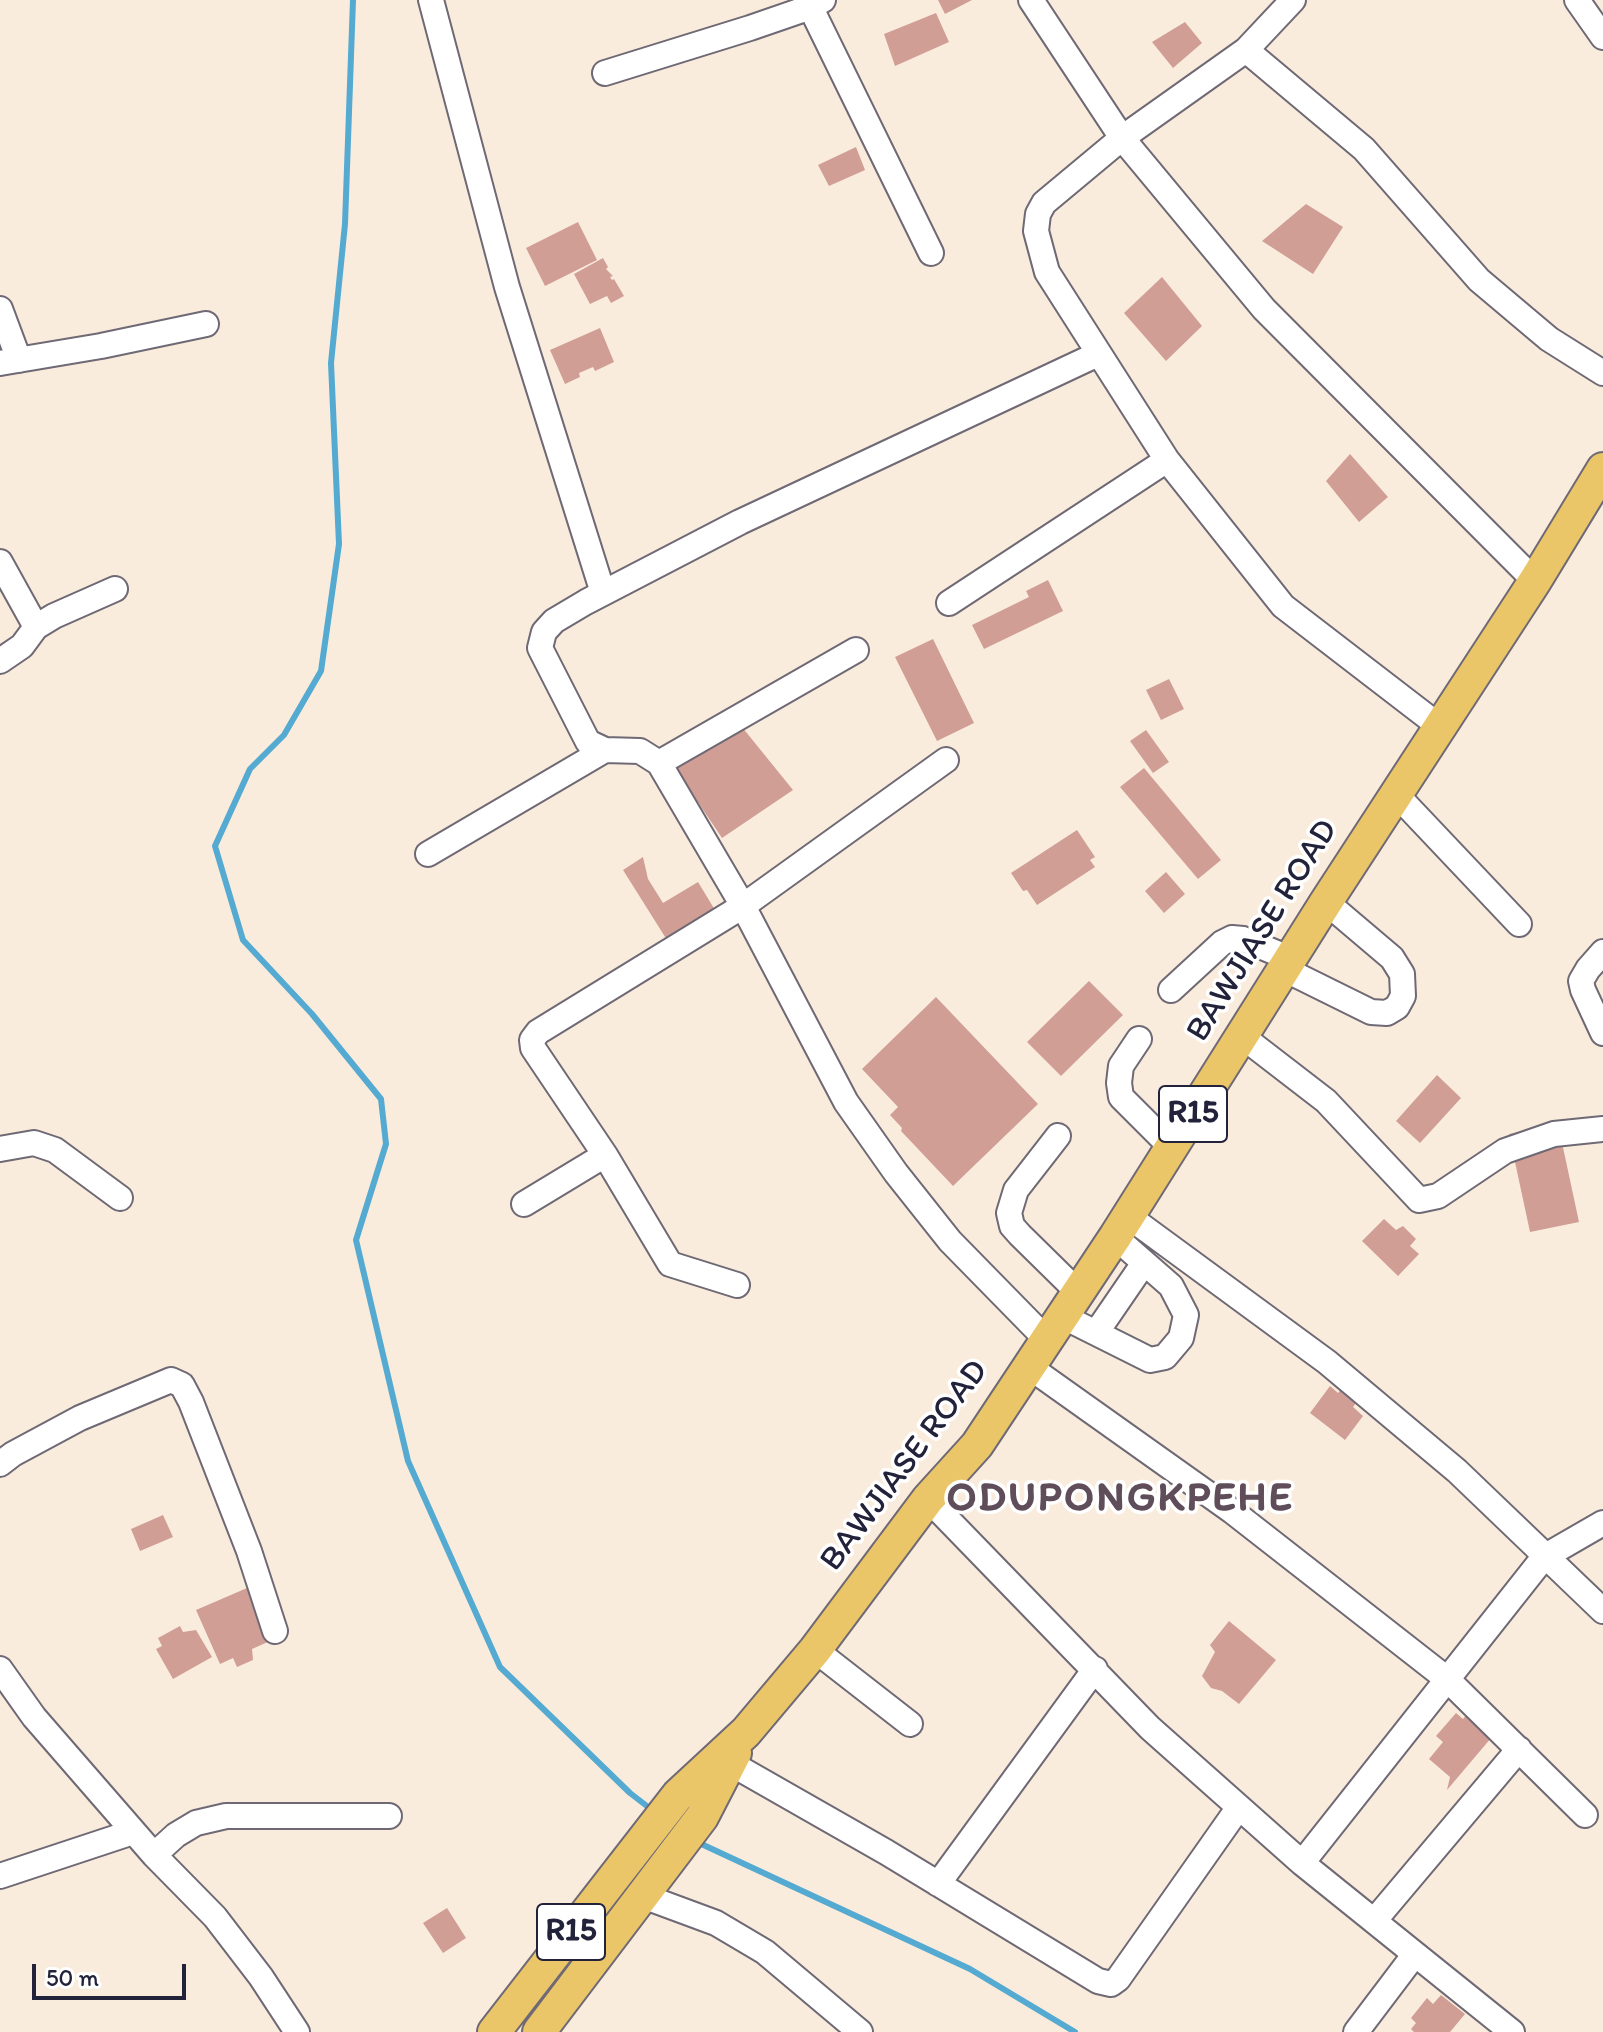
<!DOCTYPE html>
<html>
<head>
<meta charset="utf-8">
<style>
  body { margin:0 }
  #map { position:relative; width:1603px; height:2032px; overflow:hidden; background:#faecdd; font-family:Itim,sans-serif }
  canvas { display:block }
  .scale { position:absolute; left:32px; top:1964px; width:154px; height:36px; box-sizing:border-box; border:4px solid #22223b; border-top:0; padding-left:10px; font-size:24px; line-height:28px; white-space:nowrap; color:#22223b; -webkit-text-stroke:6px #fff; paint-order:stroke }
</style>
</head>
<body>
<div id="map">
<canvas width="1603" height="2032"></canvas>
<div class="scale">50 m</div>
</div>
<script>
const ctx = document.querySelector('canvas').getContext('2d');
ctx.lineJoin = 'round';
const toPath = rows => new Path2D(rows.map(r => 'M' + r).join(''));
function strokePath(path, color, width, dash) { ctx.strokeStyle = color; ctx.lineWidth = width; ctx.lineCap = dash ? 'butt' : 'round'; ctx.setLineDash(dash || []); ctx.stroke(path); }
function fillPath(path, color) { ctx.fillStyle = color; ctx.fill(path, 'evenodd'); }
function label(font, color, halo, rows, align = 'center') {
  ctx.font = font + ' Itim,sans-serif'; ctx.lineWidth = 7; ctx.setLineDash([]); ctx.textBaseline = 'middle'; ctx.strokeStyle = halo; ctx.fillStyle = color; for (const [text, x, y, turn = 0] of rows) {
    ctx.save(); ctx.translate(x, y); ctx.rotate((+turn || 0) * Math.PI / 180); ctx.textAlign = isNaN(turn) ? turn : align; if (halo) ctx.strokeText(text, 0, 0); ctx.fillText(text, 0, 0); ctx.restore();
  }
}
const stream = toPath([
  [353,0,345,224,331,363,339,544,321,671,284,735,250,769,215,846,243,940,312,1014,381,1099,386,1144,356,1240,408,1461,500,1667,630,1793,652,1810],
  [697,1842,970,1969,1075,2032]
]);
const building = toPath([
  [938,0,972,0,945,14],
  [936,13,949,42,895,66,884,34],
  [1185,22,1202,43,1173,68,1152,42],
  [856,147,865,170,829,186,818,165],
  [1306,204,1343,227,1313,274,1262,241],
  [578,222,597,260,545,286,526,248],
  [603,258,608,267,606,269,613,276,610,277,612,280,614,279,624,296,611,303,607,296,590,304,574,274],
  [1162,277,1202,326,1166,361,1124,313],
  [600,328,614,362,595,371,593,367,579,373,580,377,565,384,550,350],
  [1350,454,1388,497,1359,522,1326,481],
  [1048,580,1063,611,984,649,972,625,1029,597,1026,591],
  [933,639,974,723,937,741,895,657],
  [1169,679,1184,709,1161,720,1146,690],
  [742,727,793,790,722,838,673,765],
  [1146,730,1169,762,1153,773,1130,741],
  [1144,768,1221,860,1198,879,1120,787],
  [1077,830,1095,857,1090,860,1095,867,1037,905,1027,890,1023,891,1011,873],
  [643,857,648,879,663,903,698,882,715,910,667,940,623,870],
  [1166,872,1185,894,1164,913,1145,891],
  [1089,981,1123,1015,1061,1076,1027,1042],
  [936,997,1038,1104,953,1186,901,1131,902,1128,890,1115,898,1107,862,1069],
  [1437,1075,1461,1098,1420,1143,1396,1121],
  [1558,1124,1579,1222,1530,1232,1509,1134],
  [1384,1219,1396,1230,1403,1226,1416,1239,1410,1246,1419,1254,1398,1276,1362,1241],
  [1330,1386,1338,1393,1344,1386,1360,1398,1353,1407,1363,1416,1345,1440,1310,1413],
  [163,1515,173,1537,140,1551,131,1529],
  [247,1588,270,1641,252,1649,253,1660,237,1667,233,1658,220,1664,196,1610],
  [1229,1621,1276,1660,1239,1704,1222,1691,1211,1688,1202,1676,1215,1652,1210,1645],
  [180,1626,183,1632,196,1630,212,1657,173,1679,156,1649,162,1646,158,1638],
  [1471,1709,1497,1731,1447,1790,1450,1777,1429,1759,1443,1742,1436,1736,1456,1713,1463,1719],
  [447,1908,466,1938,443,1953,423,1923],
  [1441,1995,1465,2014,1450,2032,1414,2032,1411,2029,1416,2023,1411,2018,1427,1998,1433,2004]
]);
const minor = toPath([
  [431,0,507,287,603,593],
  [807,0,931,253],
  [1031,0,1122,138,1264,309,1535,581],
  [1293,0,1246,50,1122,138,1044,203,1038,214,1036,231,1047,272,1167,460,1283,606,1439,726],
  [1577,0,1603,37],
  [1246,50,1364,149,1479,280,1549,339,1603,373],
  [605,73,750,28,811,7,823,0],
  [0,309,19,360],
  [0,363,101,346,206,324],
  [0,562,36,627],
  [949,603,1167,460],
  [0,661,22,646,36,627,54,616,115,589],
  [659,763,856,650],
  [1395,793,1519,924],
  [428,854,605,750],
  [1603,952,1588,969,1581,981,1583,990,1603,1033],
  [1284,969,1371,1012,1387,1013,1397,1007,1403,996,1402,974,1392,958,1326,902],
  [1171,990,1222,943,1232,938,1243,939,1291,959],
  [1243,1037,1326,1101,1419,1200,1438,1196,1505,1151,1554,1134,1603,1129],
  [1139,1039,1121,1066,1119,1083,1121,1097,1171,1147],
  [1058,1136,1016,1190,1009,1213,1012,1226,1020,1235,1079,1293],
  [0,1149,34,1143,55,1150,120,1198],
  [524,1204,605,1155],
  [1128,1216,1327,1362,1457,1471,1603,1611],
  [737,1285,670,1264,605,1155,533,1048,532,1040,538,1032,743,906,946,760],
  [1064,1317,1150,1360,1165,1357,1181,1338,1186,1315,1171,1286,1115,1237],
  [1096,1333,1144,1263],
  [1047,1340,950,1241,896,1173,846,1102,743,906,659,763,640,751,605,750,588,742,540,648,544,632,554,621,586,602,740,522,1098,354],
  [1028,1366,1232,1511,1447,1679,1585,1815],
  [0,1464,13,1454,80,1418,171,1380,182,1385,191,1402,249,1551,275,1631],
  [928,1499,1150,1728,1302,1863,1415,1954,1356,2032],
  [815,1650,910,1724],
  [0,1669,34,1717,154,1855,215,1917,261,1977,297,2032],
  [730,1763,886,1852,1098,1981,1111,1984,1118,1979,1239,1807],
  [154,1855,176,1835,196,1823,226,1816,389,1816],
  [1302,1863,1544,1557,1603,1523],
  [0,1876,133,1832],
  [938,1884,1095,1669],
  [643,1896,716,1923,765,1952,860,2032],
  [1374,1921,1519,1749],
  [1415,1954,1512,2032]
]);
const major = toPath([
  [494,2032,678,1795,746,1732,815,1650,928,1499,977,1445,1115,1237,1326,902,1535,581,1603,469],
  [539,2032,702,1817,735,1753]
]);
const shields = [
  [1193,1114,68],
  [571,1932,68]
];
const shieldNames = [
  ["R15",1193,1114],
  ["R15",571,1932]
];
const streetNames = [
  ["BAWJIASE ROAD",1263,931,-58],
  ["BAWJIASE ROAD",905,1466,-53]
];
const districtNames = [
  ["ODUPONGKPEHE",1120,1499]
];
strokePath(stream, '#54aad1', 6);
fillPath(building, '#d09e95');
strokePath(minor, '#6e6974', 28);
strokePath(major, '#6e6974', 36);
strokePath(minor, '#fff', 24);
strokePath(major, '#ebc669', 32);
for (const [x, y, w] of shields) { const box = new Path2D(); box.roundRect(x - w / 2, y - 28, w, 56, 6); ctx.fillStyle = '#fff'; ctx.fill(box); strokePath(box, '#22223b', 2); }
label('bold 32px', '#22223b', null, shieldNames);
label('34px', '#22223b', '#fff', streetNames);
ctx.letterSpacing = '2px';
label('bold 42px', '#5f4d5a', '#fff', districtNames);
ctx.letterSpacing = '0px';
</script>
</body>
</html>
